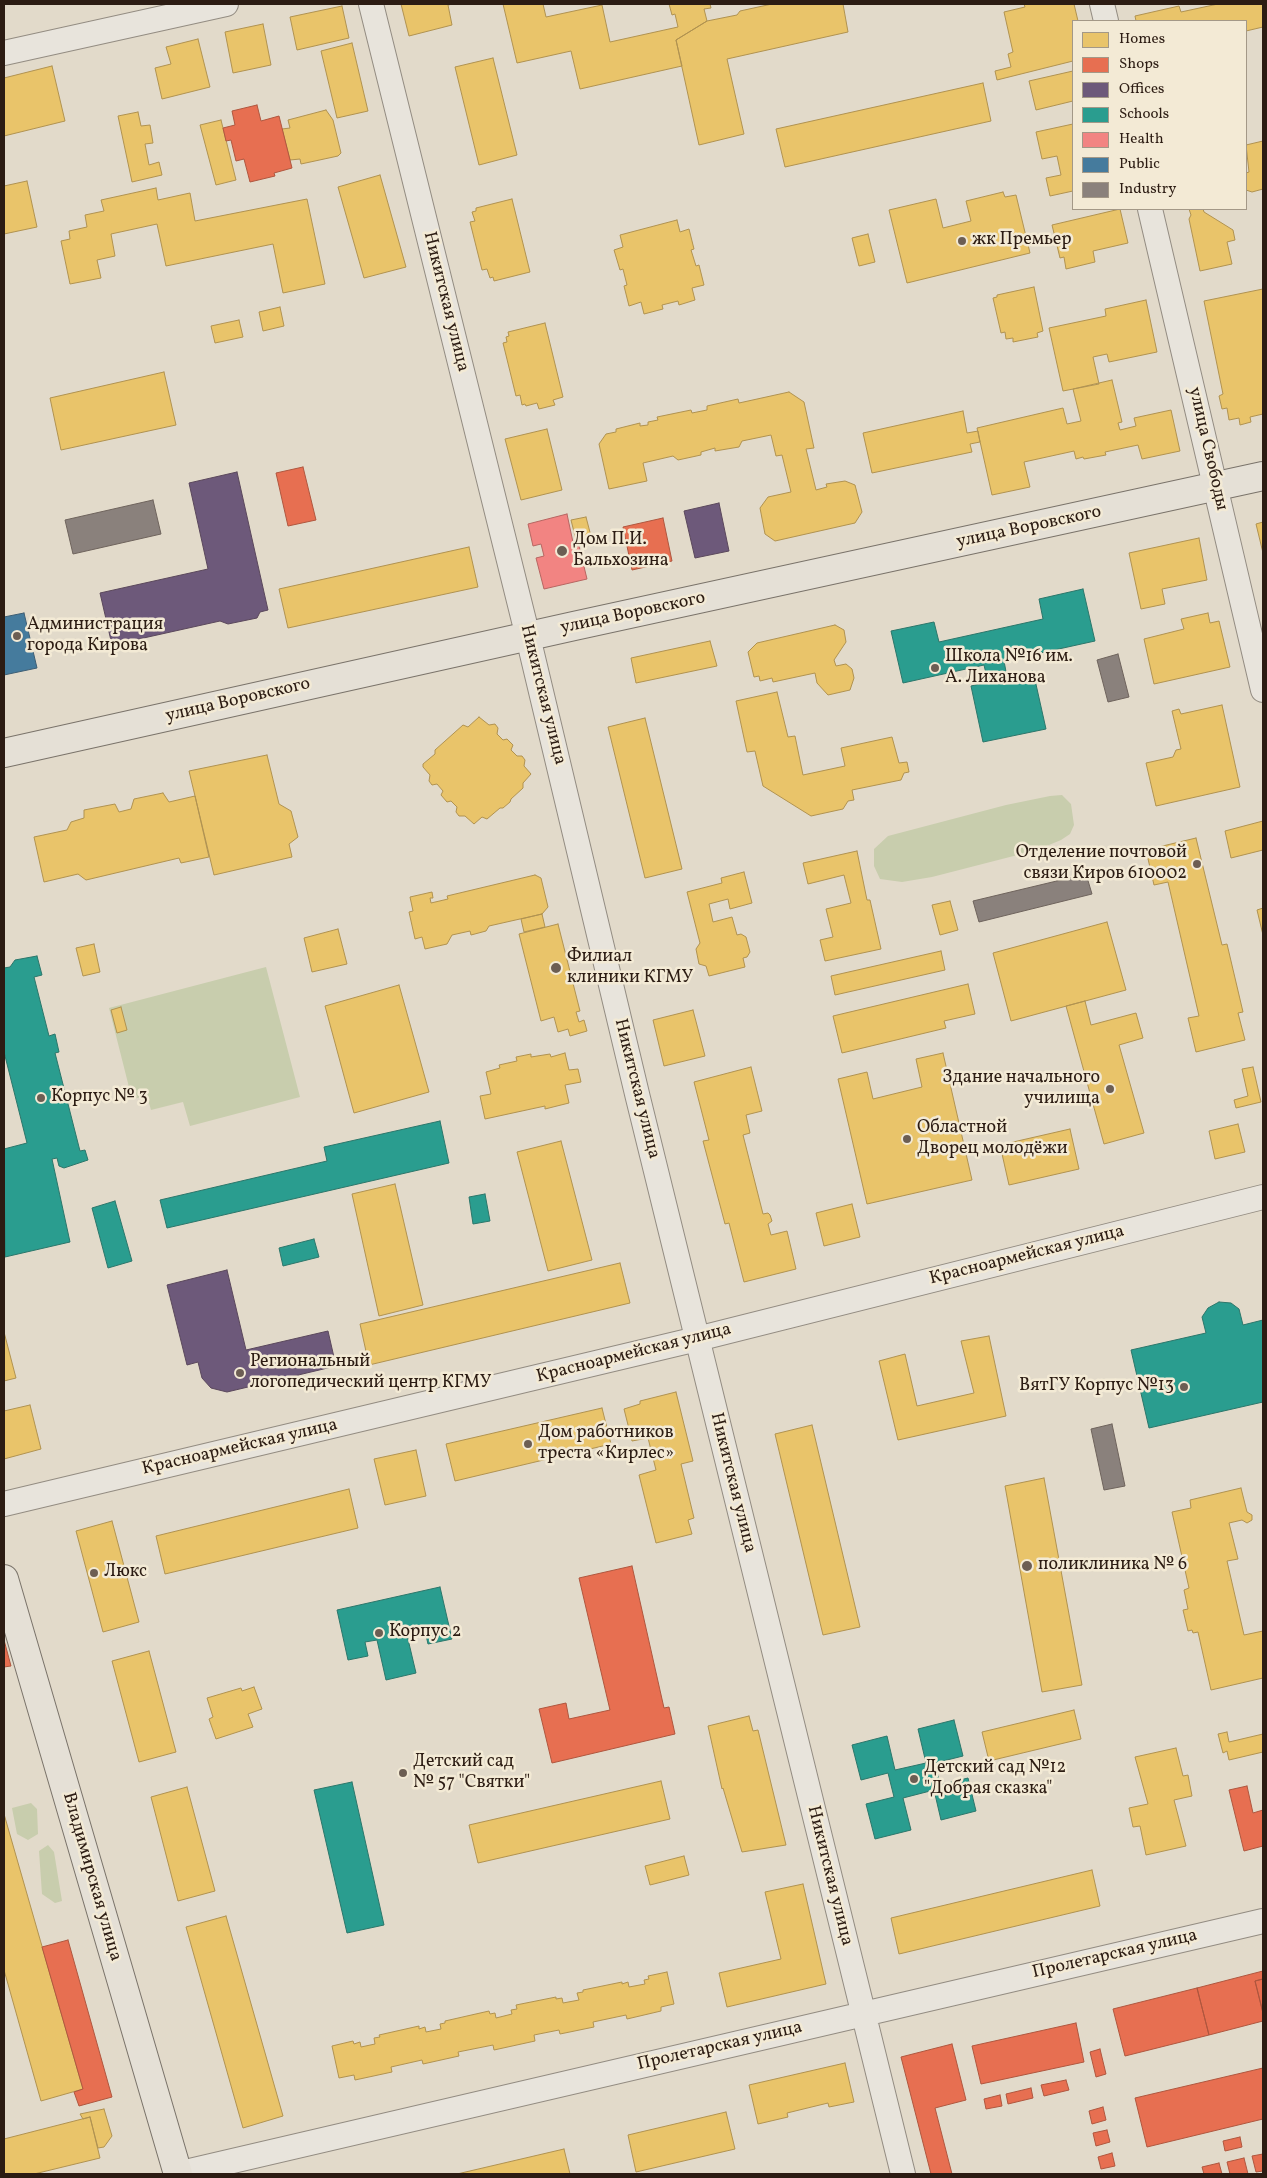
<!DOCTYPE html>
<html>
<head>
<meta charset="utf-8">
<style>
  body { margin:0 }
  #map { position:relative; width:1267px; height:2178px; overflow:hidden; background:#e2daca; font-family:Vollkorn,serif }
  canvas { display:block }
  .frame { position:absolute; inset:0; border:5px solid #2c1c13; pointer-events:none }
  .legend { position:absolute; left:1072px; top:20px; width:175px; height:190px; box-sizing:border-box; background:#f3ead5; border:1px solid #a39887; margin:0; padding:6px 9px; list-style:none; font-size:15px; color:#2c1c13 }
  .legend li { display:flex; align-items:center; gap:10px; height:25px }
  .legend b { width:25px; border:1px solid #a39887 }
</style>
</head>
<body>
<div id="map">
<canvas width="1267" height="2178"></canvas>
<div class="frame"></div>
<ul class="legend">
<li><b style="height:14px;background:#e9c46a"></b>Homes</li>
<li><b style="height:14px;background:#e76f51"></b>Shops</li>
<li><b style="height:14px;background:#6d597a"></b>Offices</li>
<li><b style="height:14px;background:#2a9d8f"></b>Schools</li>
<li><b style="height:14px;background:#f28482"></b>Health</li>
<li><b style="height:14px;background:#457b9d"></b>Public</li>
<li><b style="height:14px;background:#8a817c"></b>Industry</li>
</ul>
</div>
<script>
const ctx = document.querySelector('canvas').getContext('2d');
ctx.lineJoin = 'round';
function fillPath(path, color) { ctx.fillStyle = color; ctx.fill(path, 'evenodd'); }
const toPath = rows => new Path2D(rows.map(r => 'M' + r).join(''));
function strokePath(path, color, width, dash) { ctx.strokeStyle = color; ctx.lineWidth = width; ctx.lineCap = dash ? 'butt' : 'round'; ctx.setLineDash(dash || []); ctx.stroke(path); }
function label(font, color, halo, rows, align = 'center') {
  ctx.font = font + ' Vollkorn,serif'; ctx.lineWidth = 5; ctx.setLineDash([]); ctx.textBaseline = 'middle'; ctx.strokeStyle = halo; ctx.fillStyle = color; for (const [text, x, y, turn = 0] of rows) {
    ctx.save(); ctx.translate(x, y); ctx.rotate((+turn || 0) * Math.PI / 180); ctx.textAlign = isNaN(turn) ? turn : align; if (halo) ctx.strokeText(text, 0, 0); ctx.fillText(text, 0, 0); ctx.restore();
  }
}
const green = toPath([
  [1062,795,1071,804,1074,825,1070,834,1061,840,1037,850,932,877,902,882,880,879,874,866,874,849,888,836,1006,805,1050,796],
  [266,967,300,1097,190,1126,183,1102,151,1110,147,1096,132,1099,109,1008],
  [31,1803,37,1809,38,1834,28,1840,17,1834,12,1808],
  [48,1845,54,1852,62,1901,55,1903,42,1894,39,1851]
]);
const homes = toPath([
  [401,4,453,4,448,5,452,25,409,36,401,4],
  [503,4,543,4,546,17,602,5,610,42,678,27,675,14,672,15,669,4,710,4,711,8,704,9,707,21,676,40,682,66,580,89,571,51,517,63,503,4],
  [772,4,843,4,848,32,727,59,744,134,699,145,676,40,707,21,737,15,740,11,772,4],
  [1024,4,1074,4,1078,21,1073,21,1073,61,997,80,995,71,1011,67,1008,54,1013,52,1004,12,1025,7,1024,4],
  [1218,4,1263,4,1263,27,1246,31,1246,21,1136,21,1135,16,1179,6,1181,12,1218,4],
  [342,6,349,38,297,50,290,17,342,6],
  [263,24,271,65,233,73,225,32,263,24],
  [198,39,210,87,162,99,155,68,171,64,166,47,198,39],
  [352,43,368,111,337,118,321,51,352,43],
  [493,58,517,155,479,165,455,67,493,58],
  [52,66,65,121,4,136,4,78,52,66],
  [1073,71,1073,101,1036,110,1029,81,1073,71],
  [983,83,991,121,785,167,776,129,983,83],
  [326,110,333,120,341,153,338,156,301,164,300,159,290,160,282,129,290,128,288,120,326,110],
  [138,112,141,126,150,125,153,143,145,144,149,165,159,162,162,175,132,182,118,116,138,112],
  [221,120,236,180,216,185,200,125,221,120],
  [1073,124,1073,191,1050,196,1046,178,1061,175,1057,156,1042,159,1036,132,1073,124],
  [1263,141,1263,189,1252,192,1246,190,1246,173,1249,172,1246,145,1263,141],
  [380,175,406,267,364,278,338,187,380,175],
  [27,181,37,227,4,234,4,186,27,181],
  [156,188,158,200,190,193,195,221,307,199,325,284,283,293,273,244,166,266,157,224,111,234,115,256,97,260,101,278,70,284,61,241,70,239,69,231,87,227,85,215,104,211,101,200,156,188],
  [1003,192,1005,197,1016,195,1030,253,907,283,889,210,936,199,943,228,971,221,966,201,1003,192],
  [512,199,530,272,494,281,493,277,490,278,487,269,482,270,470,222,475,221,472,212,476,211,476,208,512,199],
  [1120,209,1128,243,1093,251,1095,262,1066,269,1064,257,1060,258,1052,225,1120,209],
  [1189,209,1203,209,1204,212,1233,230,1235,240,1227,242,1232,264,1200,271,1189,219,1191,215,1189,209],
  [677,220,680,232,689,229,694,249,691,250,696,266,699,265,704,285,692,288,695,300,679,305,678,301,662,305,663,309,644,314,641,302,629,306,624,286,627,285,623,269,620,270,614,250,623,247,620,235,677,220],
  [868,234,875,262,859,266,852,238,868,234],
  [1034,287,1043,331,1037,333,1038,337,1013,342,1013,338,1006,339,1005,332,1001,333,993,298,997,297,997,295,1034,287],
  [1263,289,1263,414,1250,417,1251,422,1240,425,1239,418,1229,420,1227,408,1222,409,1219,396,1223,394,1204,301,1263,289],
  [1146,300,1157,352,1109,362,1107,354,1093,357,1099,384,1063,391,1049,328,1106,316,1105,309,1146,300],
  [280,307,284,326,263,331,259,312,280,307],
  [239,320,243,337,215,343,211,326,239,320],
  [545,323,563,397,553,400,555,405,539,409,537,403,526,406,525,404,522,405,520,395,516,396,503,343,507,342,506,337,509,336,508,332,545,323],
  [164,372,176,425,61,450,50,398,164,372],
  [1112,380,1122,422,1118,423,1120,430,1136,426,1134,418,1171,410,1180,451,1142,459,1138,445,1105,452,1106,455,1084,459,1083,457,1076,459,1074,451,1024,462,1030,487,992,495,977,428,1063,408,1067,424,1081,421,1073,389,1112,380],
  [789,392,804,402,814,448,806,449,816,490,827,487,826,484,845,481,855,485,862,512,855,523,775,541,765,534,760,508,768,497,791,492,782,455,776,456,771,435,742,441,739,447,715,451,715,448,701,452,701,455,678,460,673,456,643,463,647,481,609,489,599,444,606,434,616,432,616,429,640,423,640,426,648,425,648,422,658,420,657,417,691,410,692,413,707,410,707,406,738,399,739,403,789,392],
  [963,411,967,433,978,431,980,442,970,444,972,452,872,473,863,433,963,411],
  [547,429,562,490,521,500,505,439,547,429],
  [586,517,592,540,577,544,571,520,586,517],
  [1263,522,1263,553,1256,524,1263,522],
  [1199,538,1207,580,1162,589,1165,604,1141,609,1129,553,1199,538],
  [469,547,478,587,288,628,279,589,469,547],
  [1208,613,1210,623,1219,621,1230,667,1154,684,1144,639,1184,629,1181,619,1208,613],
  [835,625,844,630,846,642,834,660,836,666,846,664,852,669,854,678,850,690,828,695,817,683,815,673,773,682,772,678,760,681,759,676,754,677,748,652,757,643,835,625],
  [710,641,717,666,636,683,631,658,710,641],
  [777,692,788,737,795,736,803,775,845,766,841,748,892,737,899,763,907,762,909,772,904,773,901,780,852,790,854,800,848,801,843,809,811,816,763,786,755,751,747,752,736,701,777,692],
  [1222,705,1240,787,1156,806,1146,763,1173,757,1176,750,1181,749,1172,711,1179,709,1181,714,1222,705],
  [479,717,489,725,495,724,498,728,497,734,503,740,507,739,513,745,511,750,517,756,522,756,525,760,524,766,531,774,523,783,523,788,511,799,510,802,503,808,500,808,487,819,482,817,474,824,465,816,459,816,456,812,457,807,451,801,447,802,441,795,443,791,437,784,432,785,429,781,430,775,423,767,423,764,435,754,435,750,463,725,468,727,479,717],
  [645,718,682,869,645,878,608,727,645,718],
  [267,755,279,804,291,811,298,837,289,844,292,857,214,875,189,771,267,755],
  [163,793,169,802,195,796,209,857,181,863,179,858,86,880,78,874,44,882,34,837,67,830,71,822,84,818,84,810,115,804,119,812,131,809,134,799,163,793],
  [1263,821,1263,850,1231,858,1225,831,1263,821],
  [1196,838,1222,945,1227,944,1243,1012,1238,1013,1245,1040,1196,1052,1188,1018,1199,1016,1168,882,1154,885,1146,850,1196,838],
  [857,851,867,900,870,900,881,949,825,961,820,940,833,937,826,909,851,903,844,875,808,884,803,863,857,851],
  [744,872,752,903,730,909,728,899,709,904,713,922,732,917,737,935,741,934,746,937,750,952,747,957,743,958,745,967,709,976,706,966,699,964,696,949,700,943,687,892,722,883,721,878,744,872],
  [535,875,541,878,548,907,542,914,489,926,486,931,471,935,470,931,452,935,447,944,425,949,422,937,415,939,409,912,413,911,410,897,432,892,433,898,430,898,431,903,448,899,447,896,535,875],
  [950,901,958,930,940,935,932,905,950,901],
  [1263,908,1263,935,1257,910,1263,908],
  [542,914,545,927,524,932,521,919,542,914],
  [1107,922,1126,990,1011,1021,993,953,1107,922],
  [558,924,580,1011,576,1012,579,1022,584,1020,587,1031,570,1036,568,1029,558,1032,554,1017,541,1021,519,934,558,924],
  [338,929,347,964,312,972,304,938,338,929],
  [94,944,100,972,83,976,76,948,94,944],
  [941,951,945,970,835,995,831,976,941,951],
  [968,984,975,1014,944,1021,946,1028,842,1053,833,1016,968,984],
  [399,985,429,1092,354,1113,325,1006,399,985],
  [1085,1001,1091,1025,1136,1013,1143,1038,1119,1045,1144,1133,1104,1144,1066,1006,1085,1001],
  [121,1007,127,1030,117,1033,111,1010,121,1007],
  [693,1010,705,1056,664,1066,653,1020,693,1010],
  [565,1053,569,1070,578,1069,581,1082,565,1085,569,1103,545,1109,545,1106,485,1119,480,1096,491,1094,486,1072,500,1068,499,1065,517,1061,516,1057,531,1054,531,1057,550,1054,551,1057,565,1053],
  [943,1053,972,1180,867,1204,838,1079,867,1072,873,1099,922,1087,916,1059,943,1053],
  [751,1067,762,1111,746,1115,750,1133,743,1135,763,1214,768,1213,770,1215,772,1221,768,1224,771,1235,787,1231,796,1269,744,1282,729,1223,725,1224,703,1141,709,1140,694,1082,751,1067],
  [1253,1067,1261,1102,1236,1108,1234,1100,1248,1096,1242,1069,1253,1067],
  [1238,1124,1245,1152,1215,1159,1209,1131,1238,1124],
  [1070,1129,1079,1169,1009,1185,1000,1145,1070,1129],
  [561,1141,592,1260,548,1271,517,1152,561,1141],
  [395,1184,423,1305,379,1316,352,1194,395,1184],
  [852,1204,860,1237,824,1246,816,1213,852,1204],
  [620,1263,630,1303,369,1365,360,1324,620,1263],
  [4,1332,16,1378,4,1381,4,1332],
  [989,1336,1006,1416,898,1440,879,1361,905,1354,917,1406,974,1393,961,1341,989,1336],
  [676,1392,693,1461,681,1464,694,1518,688,1520,692,1534,656,1543,639,1475,656,1470,648,1438,632,1441,624,1409,640,1404,640,1401,676,1392],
  [30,1405,41,1449,4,1459,4,1411,30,1405],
  [602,1408,611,1444,455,1481,446,1444,602,1408],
  [812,1425,860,1627,823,1635,775,1434,812,1425],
  [416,1450,426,1496,385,1505,374,1459,416,1450],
  [1044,1478,1082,1685,1042,1692,1005,1486,1044,1478],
  [1241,1488,1247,1512,1252,1515,1252,1520,1247,1523,1242,1520,1229,1523,1238,1559,1227,1561,1244,1635,1263,1631,1263,1678,1211,1690,1198,1632,1193,1633,1192,1630,1188,1631,1183,1610,1188,1609,1184,1590,1189,1588,1172,1512,1191,1508,1190,1500,1241,1488],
  [349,1489,358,1528,165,1574,156,1536,349,1489],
  [112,1521,139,1622,103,1632,76,1531,112,1521],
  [149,1651,176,1752,139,1762,112,1661,149,1651],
  [254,1687,262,1709,248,1714,253,1727,216,1739,209,1719,213,1717,207,1698,241,1688,242,1691,254,1687],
  [1074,1710,1081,1739,989,1761,982,1732,1074,1710],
  [749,1716,753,1731,758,1730,786,1845,742,1852,723,1788,722,1789,708,1726,749,1716],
  [1227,1732,1229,1742,1263,1734,1263,1752,1229,1760,1227,1751,1223,1753,1218,1734,1227,1732],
  [1176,1748,1183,1776,1188,1775,1192,1796,1174,1800,1186,1846,1146,1855,1140,1826,1133,1827,1129,1808,1148,1804,1135,1757,1176,1748],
  [661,1781,670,1819,478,1863,469,1825,661,1781],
  [187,1787,215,1891,178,1901,151,1797,187,1787],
  [4,1814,83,2089,41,2101,4,1970,4,1814],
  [684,1856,689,1875,650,1885,645,1866,684,1856],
  [1092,1870,1100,1906,899,1954,891,1918,1092,1870],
  [803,1884,826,1984,727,2007,719,1973,781,1959,765,1892,803,1884],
  [226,1916,283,2116,243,2128,186,1927,226,1916],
  [667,1972,674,2004,661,2007,661,2011,627,2019,626,2015,593,2022,594,2027,560,2034,559,2030,534,2035,535,2041,494,2050,493,2045,458,2052,459,2056,423,2064,422,2060,391,2067,392,2072,355,2080,354,2075,339,2078,332,2046,353,2041,354,2044,360,2042,361,2047,375,2044,374,2038,380,2037,379,2035,419,2026,419,2029,425,2027,426,2032,441,2029,440,2024,445,2023,445,2021,489,2011,490,2014,495,2013,496,2018,512,2014,511,2010,517,2009,516,2005,556,1997,556,1999,562,1998,563,2003,579,2000,577,1993,583,1992,583,1990,622,1982,622,1984,628,1982,629,1987,645,1984,644,1980,649,1979,648,1976,667,1972],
  [845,2063,854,2102,829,2107,828,2103,787,2113,788,2117,758,2124,749,2085,845,2063],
  [104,2109,112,2136,104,2147,98,2148,90,2117,83,2119,80,2114,104,2109],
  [726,2112,735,2149,636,2172,628,2135,726,2112],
  [90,2117,100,2158,34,2174,4,2174,4,2139,90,2117],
  [564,2149,570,2174,457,2174,564,2149]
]);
const shops = toPath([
  [257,105,261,121,279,116,292,168,274,173,275,176,250,182,244,159,236,161,231,140,226,141,223,128,235,125,232,111,257,105],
  [303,467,316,520,288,526,276,473,303,467],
  [663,518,672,561,632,570,623,527,663,518],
  [632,1566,664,1708,669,1707,675,1734,552,1763,539,1709,566,1703,569,1719,610,1710,579,1578,632,1566],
  [4,1640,11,1666,4,1667,4,1640],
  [1247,1786,1253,1813,1263,1810,1263,1846,1244,1851,1229,1790,1247,1786],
  [68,1940,112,2097,79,2106,74,2092,83,2089,42,1947,68,1940],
  [1263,1971,1263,1979,1255,1981,1263,2013,1263,2021,1209,2035,1197,1988,1263,1971],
  [1263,1979,1263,2013,1255,1981,1263,1979],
  [1197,1988,1209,2035,1125,2056,1113,2009,1197,1988],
  [1076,2023,1084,2062,981,2084,972,2046,1076,2023],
  [952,2044,966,2100,935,2108,952,2174,931,2174,901,2057,952,2044],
  [1100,2049,1106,2074,1096,2077,1090,2052,1100,2049],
  [1263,2068,1263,2119,1147,2147,1135,2098,1263,2068],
  [1066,2080,1069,2090,1044,2096,1041,2085,1066,2080],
  [1031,2088,1033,2098,1008,2104,1006,2094,1031,2088],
  [1000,2095,1002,2106,986,2109,984,2099,1000,2095],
  [1103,2107,1106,2120,1092,2124,1089,2111,1103,2107],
  [1107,2130,1110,2142,1096,2146,1093,2133,1107,2130],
  [1240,2137,1242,2147,1225,2151,1223,2141,1240,2137],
  [1112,2153,1115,2166,1101,2169,1098,2157,1112,2153],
  [1263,2154,1263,2171,1256,2172,1252,2156,1263,2154],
  [1244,2158,1248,2174,1230,2174,1227,2162,1244,2158],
  [1219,2163,1222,2174,1204,2174,1202,2167,1219,2163]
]);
const offices = toPath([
  [237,472,268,610,260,612,257,618,228,624,220,621,112,645,100,593,208,569,189,483,237,472],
  [719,503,729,551,695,558,684,511,719,503],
  [227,1270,246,1350,328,1331,336,1366,227,1392,211,1388,202,1378,198,1362,187,1365,167,1285,227,1270]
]);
const schools = toPath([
  [1083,589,1095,641,1004,661,1007,677,1033,671,1046,729,983,742,971,686,988,682,984,665,903,683,891,631,934,622,939,642,1043,619,1039,599,1083,589],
  [37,956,42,975,34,977,49,1036,55,1034,59,1052,55,1053,80,1151,85,1150,88,1160,64,1168,59,1166,57,1158,52,1159,70,1242,5,1257,4,1149,27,1143,4,1052,4,968,10,967,15,960,37,956],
  [440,1121,449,1163,167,1228,160,1200,327,1161,324,1147,440,1121],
  [485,1194,490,1221,473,1224,469,1197,485,1194],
  [115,1201,132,1261,108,1268,92,1208,115,1201],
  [314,1239,319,1257,283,1266,279,1248,314,1239],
  [1219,1302,1231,1303,1239,1309,1243,1325,1263,1320,1263,1402,1149,1428,1131,1350,1206,1333,1202,1317,1208,1308,1219,1302],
  [440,1587,452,1639,428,1644,425,1631,407,1635,416,1673,386,1680,377,1640,365,1642,368,1656,348,1660,337,1610,440,1587],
  [954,1720,963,1756,935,1763,940,1785,968,1778,976,1811,941,1820,934,1790,903,1798,911,1830,875,1839,866,1804,894,1797,888,1773,861,1780,852,1745,887,1736,895,1770,926,1763,918,1729,954,1720],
  [352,1782,384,1925,347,1933,314,1790,352,1782]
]);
const health = toPath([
  [567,514,574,547,579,546,587,579,544,589,536,558,544,556,541,544,533,546,528,524,567,514]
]);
const public = toPath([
  [24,613,37,668,4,675,4,617,24,613]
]);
const industry = toPath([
  [153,500,161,534,73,554,65,520,153,500],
  [1118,654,1129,697,1108,702,1097,660,1118,654],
  [1086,874,1092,894,979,922,973,901,1086,874],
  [1112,1424,1125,1486,1104,1490,1091,1429,1112,1424]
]);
const minor = toPath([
  [371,4,528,637,638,1098,903,2174],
  [1102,4,1106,21],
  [4,53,226,4],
  [1150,209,1263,690],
  [4,1504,697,1339,1263,1197],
  [177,2174,1263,1921]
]);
const major = toPath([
  [4,753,574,626,1263,476],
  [4,1579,178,2174]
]);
const markers = [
  [962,241,5,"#6c5e53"],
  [562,551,6,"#6c5e53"],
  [17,636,5,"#6c5e53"],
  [935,668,5,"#6c5e53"],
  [1197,864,5,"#6c5e53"],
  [556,968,6,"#6c5e53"],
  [1110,1089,5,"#6c5e53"],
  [41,1098,5,"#6c5e53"],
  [907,1139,5,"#6c5e53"],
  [240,1373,5,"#6c5e53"],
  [1184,1387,5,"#6c5e53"],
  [528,1444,5,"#6c5e53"],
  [1027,1566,6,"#6c5e53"],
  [94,1573,5,"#6c5e53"],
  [379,1633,5,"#6c5e53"],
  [403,1773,5,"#6c5e53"],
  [914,1779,5,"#6c5e53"]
];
const poiNames = [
  ["жк Премьер",972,241],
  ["Дом П.И.",573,541],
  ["Бальхозина",573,562],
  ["Администрация",27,626],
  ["города Кирова",27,647],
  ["Школа №16 им.",945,658],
  ["А. Лиханова",945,679],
  ["Отделение почтовой",1187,854,"right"],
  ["связи Киров 610002",1187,875,"right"],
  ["Филиал",567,958],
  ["клиники КГМУ",567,979],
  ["Здание начального",1100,1079,"right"],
  ["училища",1100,1100,"right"],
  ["Корпус № 3",51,1098],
  ["Областной",917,1129],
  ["Дворец молодёжи",917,1150],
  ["Региональный",250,1363],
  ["логопедический центр КГМУ",250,1384],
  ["ВятГУ Корпус №13",1174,1387,"right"],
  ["Дом работников",538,1434],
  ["треста «Кирлес»",538,1455],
  ["поликлиника № 6",1038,1566],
  ["Люкс",104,1573],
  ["Корпус 2",389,1633],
  ["Детский сад",413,1763],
  ["№ 57 \"Святки\"",413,1784],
  ["Детский сад №12",924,1769],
  ["\"Добрая сказка\"",924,1790]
];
const streetNames = [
  ["Никитская улица",445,302,76],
  ["улица Свободы",1207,449,77],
  ["улица Воровского",1029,528,-12],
  ["улица Воровского",633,614,-12],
  ["Никитская улица",542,695,76],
  ["улица Воровского",238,701,-13],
  ["Никитская улица",636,1089,76],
  ["Красноармейская улица",1027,1256,-14],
  ["Красноармейская улица",634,1354,-14],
  ["Красноармейская улица",240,1448,-13],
  ["Никитская улица",732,1483,76],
  ["Никитская улица",829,1876,76],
  ["Владимирская улица",91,1877,74],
  ["Пролетарская улица",1115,1955,-13],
  ["Пролетарская улица",720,2047,-13]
];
fillPath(green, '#c8cdad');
fillPath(homes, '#e9c46a');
strokePath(homes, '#b09250', 1);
fillPath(shops, '#e76f51');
strokePath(shops, '#af563e', 1);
fillPath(offices, '#6d597a');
strokePath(offices, '#5a475b', 1);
fillPath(schools, '#2a9d8f');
strokePath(schools, '#2b766a', 1);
fillPath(health, '#f28482');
strokePath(health, '#b76561', 1);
fillPath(public, '#457b9d');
strokePath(public, '#3e5e74', 1);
fillPath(industry, '#8a817c');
strokePath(industry, '#6e635c', 1);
strokePath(minor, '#938c82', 26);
strokePath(major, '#7a736a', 30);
strokePath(minor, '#e8e4dc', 24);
strokePath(major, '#e5e0d6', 28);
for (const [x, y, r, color] of markers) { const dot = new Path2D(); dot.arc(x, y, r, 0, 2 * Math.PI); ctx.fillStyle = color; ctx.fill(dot); strokePath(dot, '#f3ead5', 2); }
label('18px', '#2c1c13', '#f3ead5', poiNames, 'left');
label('18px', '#2c1c13', '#f3ead5', streetNames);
</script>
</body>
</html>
